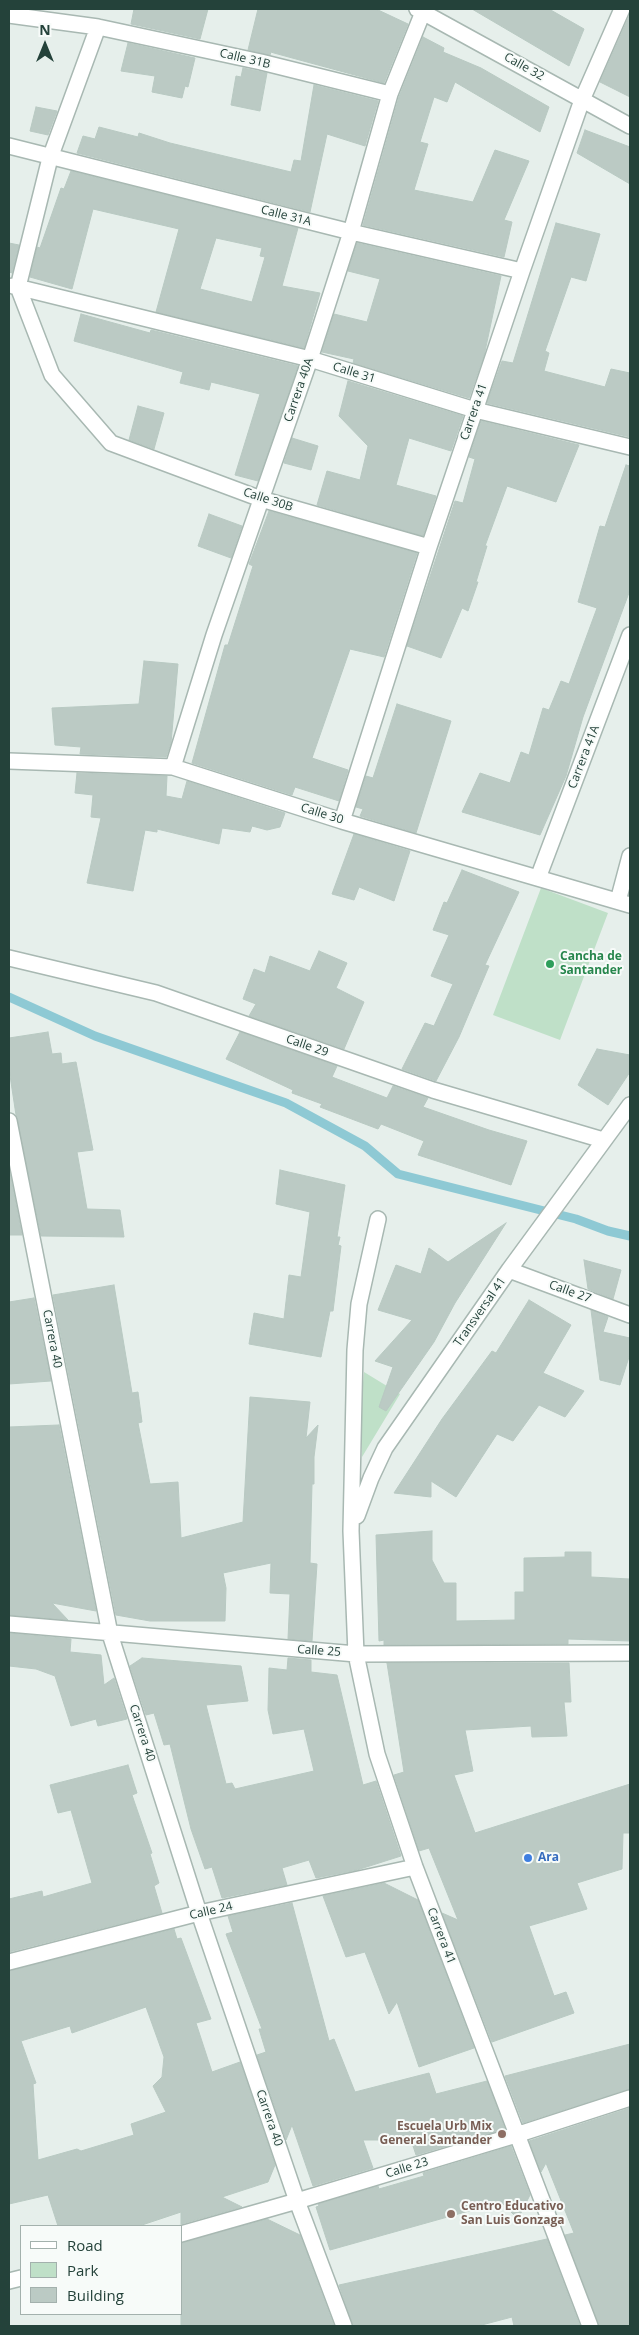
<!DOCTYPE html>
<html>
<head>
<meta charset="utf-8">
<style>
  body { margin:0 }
  #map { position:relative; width:639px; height:2335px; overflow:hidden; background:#e6efeb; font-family:"Open Sans",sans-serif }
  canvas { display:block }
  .frame { position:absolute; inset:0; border:10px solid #24423a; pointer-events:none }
  .legend { position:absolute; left:20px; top:2225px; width:162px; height:90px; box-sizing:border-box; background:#f7fbf9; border:1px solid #a3b1ad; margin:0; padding:6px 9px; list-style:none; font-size:15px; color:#24423a }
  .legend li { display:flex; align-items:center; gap:10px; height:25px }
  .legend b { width:25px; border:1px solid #a3b1ad }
  .north { position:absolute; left:20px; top:20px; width:50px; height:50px; -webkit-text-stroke:4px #f7fbf9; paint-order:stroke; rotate:0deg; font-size:14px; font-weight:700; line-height:20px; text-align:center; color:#24423a }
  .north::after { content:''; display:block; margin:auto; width:18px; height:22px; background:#24423a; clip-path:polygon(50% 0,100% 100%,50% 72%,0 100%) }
</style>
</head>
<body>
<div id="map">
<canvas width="639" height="2335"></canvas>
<div class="frame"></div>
<ul class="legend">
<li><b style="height:6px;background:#fff"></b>Road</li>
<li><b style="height:14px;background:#bfe0c8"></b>Park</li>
<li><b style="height:14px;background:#bbcac4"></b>Building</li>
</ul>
<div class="north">N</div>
</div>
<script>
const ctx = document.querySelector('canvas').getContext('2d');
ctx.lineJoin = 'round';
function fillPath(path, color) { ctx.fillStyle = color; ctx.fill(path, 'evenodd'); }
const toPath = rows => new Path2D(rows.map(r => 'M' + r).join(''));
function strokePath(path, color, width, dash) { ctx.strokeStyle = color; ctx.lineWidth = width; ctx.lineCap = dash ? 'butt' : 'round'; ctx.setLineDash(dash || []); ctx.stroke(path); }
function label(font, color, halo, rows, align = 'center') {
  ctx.font = font + ' "Open Sans",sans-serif'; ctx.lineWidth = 4; ctx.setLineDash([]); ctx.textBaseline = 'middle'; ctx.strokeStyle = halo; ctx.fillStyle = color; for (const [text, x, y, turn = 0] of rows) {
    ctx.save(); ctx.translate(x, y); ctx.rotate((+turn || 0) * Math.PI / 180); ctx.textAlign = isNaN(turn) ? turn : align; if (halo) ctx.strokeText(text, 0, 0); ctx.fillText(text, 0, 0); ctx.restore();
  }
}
const green = toPath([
  [541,888,608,913,560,1040,493,1015],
  [364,1372,400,1394,362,1457,361,1402]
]);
const stream = toPath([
  [9,997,95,1036,286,1103,365,1146,398,1174,576,1219,608,1231,630,1236]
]);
const building = toPath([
  [134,9,208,9,200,39,131,24,134,9],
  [258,9,376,9,408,24,384,83,274,53,271,52,270,55,248,50,258,9],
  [472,9,549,9,584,29,569,66,472,9],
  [630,14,630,97,600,82,630,14],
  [423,37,444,48,443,52,481,68,549,107,540,132,455,82,447,102,434,97,420,142,428,144,414,190,473,202,495,150,529,161,504,220,512,222,504,257,363,225,399,97,423,37],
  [128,43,195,58,188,87,185,86,182,98,152,92,155,76,121,71,128,43],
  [243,68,267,73,260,111,231,105,236,76,241,77,243,68],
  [314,85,378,101,365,146,327,134,310,212,77,153,83,136,95,139,99,127,138,137,139,133,170,143,291,172,294,160,301,161,314,85],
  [36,107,57,111,48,135,30,131,36,107],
  [585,130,630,147,630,184,577,153,585,130],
  [71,171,298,228,282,286,320,293,304,348,156,312,179,229,93,209,72,289,30,277,37,247,40,248,61,188,64,189,71,171],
  [216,238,262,248,260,256,265,257,252,302,200,289,216,238],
  [556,223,600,234,586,281,571,277,545,351,549,353,544,371,605,387,611,369,630,373,630,437,487,403,502,361,513,363,556,223],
  [9,243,19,245,12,273,9,272,9,243],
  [357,243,501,276,484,356,469,398,353,363,354,359,322,352,334,314,367,322,380,279,348,271,357,243],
  [81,314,150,333,151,330,298,366,258,481,235,475,260,394,211,382,209,390,180,383,183,372,74,341,81,314],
  [348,381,463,416,451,451,409,438,396,485,436,496,423,536,317,505,327,471,360,480,368,446,339,416,348,381],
  [138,406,164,413,154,449,129,440,138,406],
  [481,421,579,445,556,502,507,486,485,546,487,546,476,582,478,582,468,611,462,608,441,658,407,646,455,501,463,503,475,459,469,457,481,421],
  [292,438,318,446,311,470,284,463,292,438],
  [626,465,630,466,630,590,583,717,566,776,540,835,462,812,480,773,510,783,521,752,529,755,543,708,549,710,561,681,569,684,597,608,578,602,600,526,605,527,626,465],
  [269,511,417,553,384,657,350,649,312,758,348,770,339,801,295,787,292,795,192,763,225,645,228,645,253,566,249,564,269,511],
  [209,514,242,526,231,558,198,546,209,514],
  [144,661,178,664,171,743,166,757,80,754,81,747,55,745,52,708,139,704,144,661],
  [397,704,451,721,416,833,360,816,363,809,356,807,366,776,373,778,397,704],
  [77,773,167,776,166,796,182,799,187,781,285,813,280,827,267,830,252,826,250,832,222,828,219,844,157,829,157,832,145,830,133,891,87,883,101,818,91,817,93,795,75,793,77,773],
  [354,834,410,851,394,901,359,887,354,900,332,894,354,834],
  [462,870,519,892,485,965,489,966,459,1037,436,1081,402,1069,425,1023,434,1026,453,984,431,976,449,935,433,930,444,902,447,903,462,870],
  [319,951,347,963,336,988,364,1002,344,1049,249,1016,256,1004,243,999,254,969,265,973,270,956,310,971,319,951],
  [48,1032,52,1054,61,1053,62,1064,76,1062,93,1150,77,1152,87,1209,120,1210,124,1237,41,1236,16,1115,9,1069,9,1038,48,1032],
  [240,1032,337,1066,332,1077,387,1098,393,1086,428,1098,423,1107,489,1130,527,1141,511,1185,418,1155,424,1141,381,1124,378,1129,320,1107,322,1104,292,1093,293,1090,226,1059,240,1032],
  [597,1049,630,1055,630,1072,608,1105,578,1085,597,1049],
  [9,1168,22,1235,9,1235,9,1168],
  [280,1170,345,1185,337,1237,340,1237,338,1245,341,1246,333,1311,330,1311,321,1357,249,1344,254,1313,284,1319,289,1275,301,1277,310,1212,276,1204,280,1170],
  [506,1223,455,1303,434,1342,386,1411,379,1407,393,1367,375,1361,412,1320,378,1310,396,1265,421,1274,429,1248,448,1262,506,1223],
  [584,1260,621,1270,613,1299,588,1289,584,1260],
  [114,1285,132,1393,138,1392,142,1422,138,1423,150,1484,178,1482,181,1538,243,1522,250,1397,310,1402,306,1438,318,1425,314,1457,314,1484,312,1484,310,1563,317,1564,312,1641,288,1639,290,1594,270,1593,271,1563,223,1573,226,1588,225,1621,150,1621,116,1615,53,1295,114,1285],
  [34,1298,51,1381,9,1384,9,1302,34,1298],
  [529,1300,571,1325,543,1373,584,1391,565,1417,539,1405,513,1441,497,1434,456,1497,431,1481,431,1497,394,1493,442,1419,492,1351,496,1353,529,1300],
  [591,1310,608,1317,603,1332,630,1338,630,1354,620,1385,600,1380,591,1310],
  [59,1425,96,1611,52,1603,68,1620,9,1615,9,1427,59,1425],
  [432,1531,432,1560,444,1583,456,1583,456,1621,515,1620,515,1592,524,1592,524,1558,565,1557,565,1552,591,1552,591,1577,630,1579,630,1641,568,1639,568,1644,384,1645,384,1640,379,1641,376,1535,432,1531],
  [9,1633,71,1639,70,1652,101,1655,104,1685,114,1678,127,1719,98,1726,96,1719,71,1726,55,1676,36,1669,9,1666,9,1633],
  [142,1658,241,1666,248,1701,206,1705,226,1784,232,1783,235,1789,314,1771,304,1729,273,1734,268,1710,269,1668,287,1670,288,1658,311,1660,311,1672,337,1675,363,1785,376,1781,401,1856,357,1870,316,1878,309,1860,282,1868,287,1885,222,1898,212,1867,205,1869,191,1829,170,1744,164,1745,154,1713,146,1715,130,1666,142,1658],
  [387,1663,569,1663,571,1702,564,1702,567,1736,532,1737,531,1726,465,1730,473,1771,454,1775,475,1833,630,1784,630,1833,623,1833,622,1869,577,1883,587,1909,529,1926,554,1996,566,1992,574,2013,492,2042,442,1913,458,1920,429,1848,419,1851,394,1775,404,1772,387,1663],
  [128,1765,137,1793,132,1795,152,1853,150,1854,159,1883,154,1886,162,1913,9,1952,9,1899,42,1891,43,1897,92,1883,71,1810,58,1813,50,1785,128,1765],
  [384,1883,418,1900,474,2048,419,2067,397,2002,389,2014,365,1952,346,1957,323,1896,384,1883],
  [292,1903,329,2041,334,2039,355,2092,429,2073,436,2094,487,2081,505,2129,416,2155,411,2140,363,2140,373,2168,313,2186,292,2125,286,2140,257,2055,266,2052,259,2029,262,2029,226,1934,233,1932,228,1916,292,1903],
  [174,1929,177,1939,181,1938,211,2019,196,2023,212,2072,240,2062,275,2165,268,2182,222,2197,242,2207,181,2224,181,2212,139,2226,58,2226,48,2195,9,2204,9,1971,174,1929],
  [146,2007,164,2057,162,2077,153,2086,166,2112,131,2124,134,2135,81,2151,77,2149,38,2160,33,2084,36,2083,21,2041,70,2026,72,2033,146,2007],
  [630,2044,630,2089,523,2123,505,2076,630,2044],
  [630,2108,630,2326,599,2326,565,2235,574,2233,546,2163,541,2172,529,2141,630,2108],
  [511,2146,530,2195,518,2219,501,2202,330,2250,316,2207,319,2206,318,2204,378,2186,379,2189,424,2176,423,2173,511,2146],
  [267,2219,300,2235,334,2326,181,2326,181,2243,267,2219],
  [547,2239,580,2326,514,2326,512,2317,478,2326,353,2326,339,2285,547,2239]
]);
const minor = toPath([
  [417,9,630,126],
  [9,15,98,27,261,62,390,94],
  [98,27,50,158,18,287,52,375,111,443,261,499,429,547],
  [9,146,351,232,522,271],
  [13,286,310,359,475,410,630,447],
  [9,761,173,767,342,821,630,905],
  [173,767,214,635,310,359,351,232,390,94,423,12],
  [342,821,429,547,522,271,582,100,622,9],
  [538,878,630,635],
  [618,901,630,856],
  [9,958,156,993,433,1090,603,1140],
  [9,1121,110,1634,199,1913,297,2201,344,2326],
  [378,1219,359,1304,355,1350,351,1531,356,1654,377,1754,415,1867,590,2326],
  [509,1270,630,1315],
  [357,1516,371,1478,385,1448,509,1270,630,1105],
  [9,1624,356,1654,630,1653],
  [9,1962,199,1913,415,1867],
  [181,2234,297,2201,516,2135,630,2098],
  [9,2281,21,2278]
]);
const markers = [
  [550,964,5,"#2e9e5b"],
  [528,1858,5,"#3f7fe0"],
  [502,2134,5,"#8d6e63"],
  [451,2214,5,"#8d6e63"]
];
const streetNames = [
  ["Calle 31B",245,59,13],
  ["Calle 32",524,67,29],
  ["Calle 31A",286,216,14],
  ["Calle 31",354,373,17],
  ["Carrera 40A",299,390,-71],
  ["Carrera 41",474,412,-71],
  ["Calle 30B",268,500,18],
  ["Carrera 41A",584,757,-69],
  ["Calle 30",322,814,17],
  ["Calle 29",307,1046,19],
  ["Calle 27",570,1292,20],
  ["Transversal 41",480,1312,-55],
  ["Carrera 40",52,1339,79],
  ["Calle 25",319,1651,4],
  ["Carrera 40",142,1733,72],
  ["Calle 24",211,1911,-13],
  ["Carrera 41",441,1936,69],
  ["Carrera 40",269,2118,71],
  ["Calle 23",407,2168,-17]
];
const leisureNames = [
  ["Cancha de",560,957],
  ["Santander",560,971]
];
const shopNames = [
  ["Ara",538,1858]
];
const educationNames = [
  ["Escuela Urb Mix",492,2127],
  ["General Santander",492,2141],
  ["Centro Educativo",461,2207,"left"],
  ["San Luis Gonzaga",461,2221,"left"]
];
fillPath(green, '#bfe0c8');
strokePath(stream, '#8ec9d4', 9);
fillPath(building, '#bbcac4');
strokePath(building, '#b8c9c2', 1);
strokePath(minor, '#a8b8b2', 18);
strokePath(minor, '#fff', 15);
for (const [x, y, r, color] of markers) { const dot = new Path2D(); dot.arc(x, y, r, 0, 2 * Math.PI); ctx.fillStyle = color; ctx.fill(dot); strokePath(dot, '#f7fbf9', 2); }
label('12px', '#24423a', '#f7fbf9', streetNames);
label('bold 12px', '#27864d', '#f7fbf9', leisureNames, 'left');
label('bold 12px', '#366cbe', '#f7fbf9', shopNames, 'left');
label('bold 12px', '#785e54', '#f7fbf9', educationNames, 'right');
</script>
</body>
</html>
